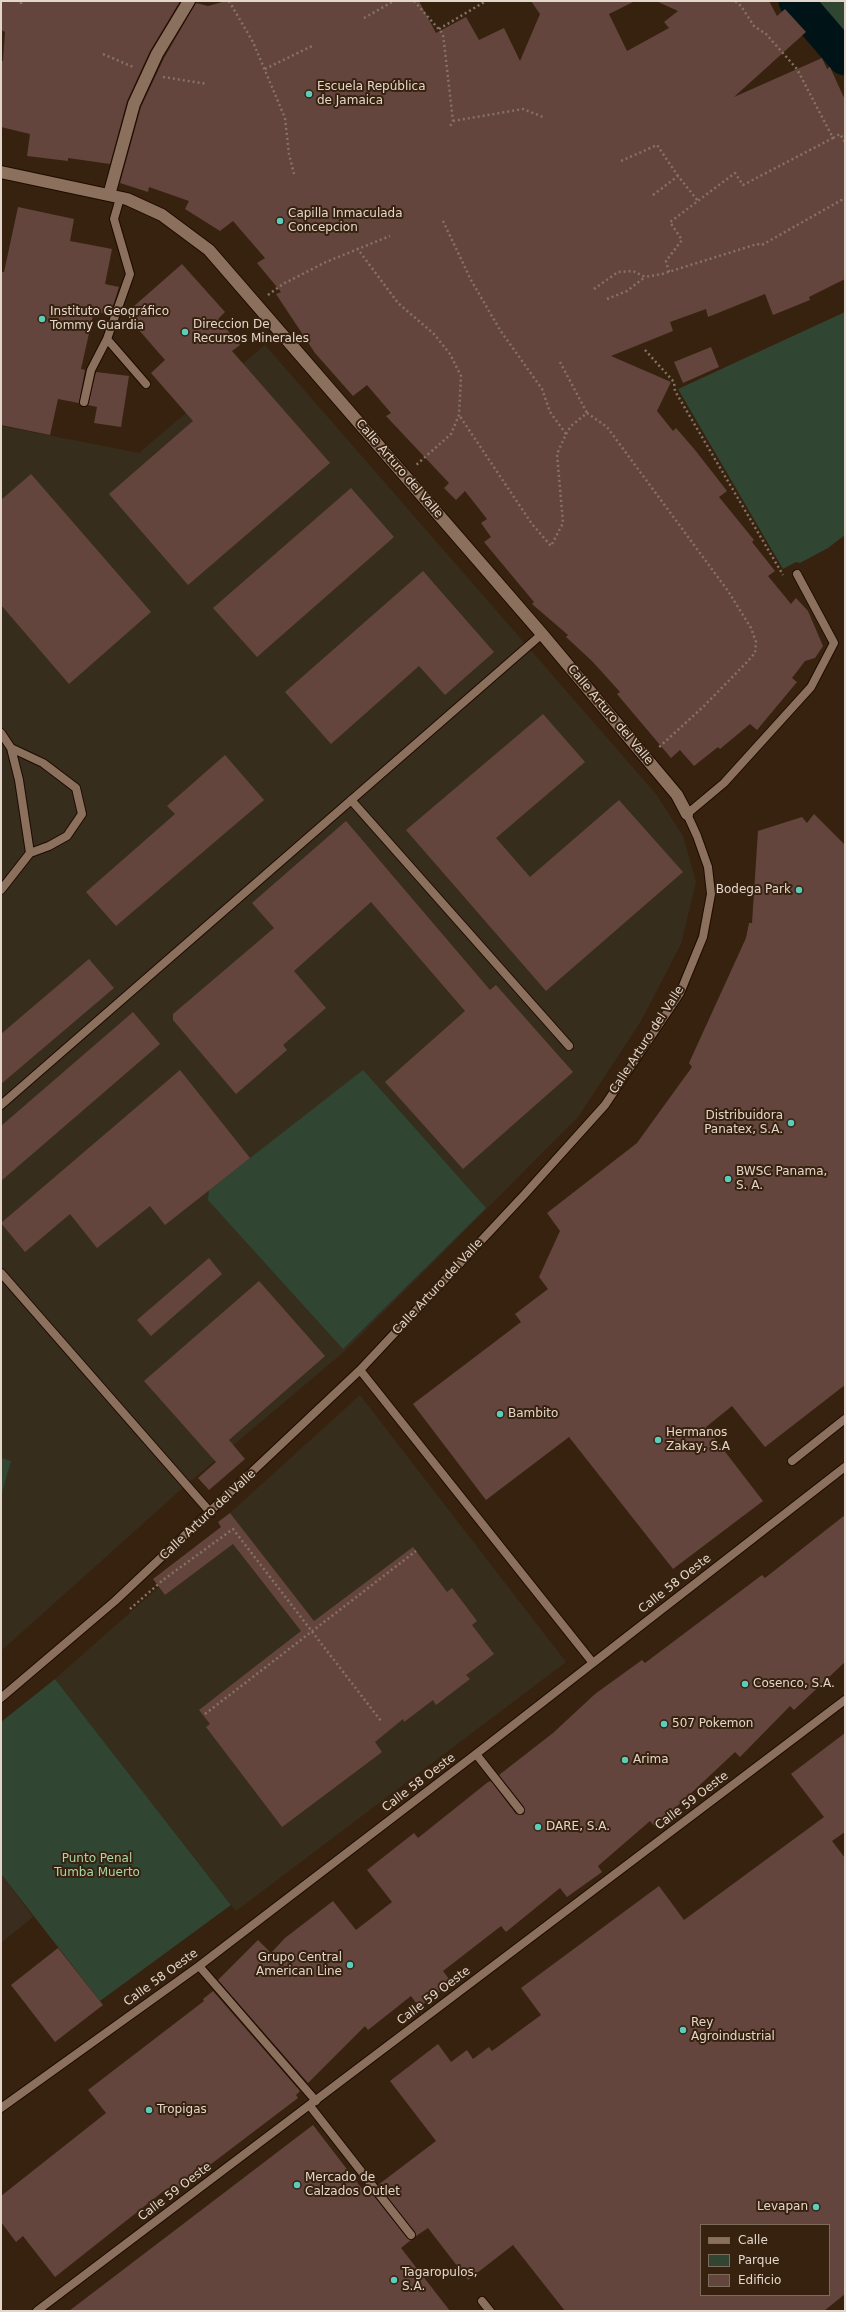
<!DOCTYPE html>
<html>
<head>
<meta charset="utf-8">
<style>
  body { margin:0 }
  #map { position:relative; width:846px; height:2312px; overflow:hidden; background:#37220f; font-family:"DejaVu Sans",sans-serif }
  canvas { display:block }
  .frame { position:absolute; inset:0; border:2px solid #e4d6cb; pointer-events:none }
  .legend { position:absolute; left:700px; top:2224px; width:130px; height:72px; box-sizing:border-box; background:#37220f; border:1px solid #7c6a5a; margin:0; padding:5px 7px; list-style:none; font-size:12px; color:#e4d6cb }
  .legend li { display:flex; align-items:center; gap:8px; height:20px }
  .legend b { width:20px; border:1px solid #7c6a5a }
</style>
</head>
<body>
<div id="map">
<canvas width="846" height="2312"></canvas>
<div class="frame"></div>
<ul class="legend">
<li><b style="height:5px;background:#8b715d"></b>Calle</li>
<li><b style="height:11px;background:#304532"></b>Parque</li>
<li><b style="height:11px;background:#63453d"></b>Edificio</li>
</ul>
</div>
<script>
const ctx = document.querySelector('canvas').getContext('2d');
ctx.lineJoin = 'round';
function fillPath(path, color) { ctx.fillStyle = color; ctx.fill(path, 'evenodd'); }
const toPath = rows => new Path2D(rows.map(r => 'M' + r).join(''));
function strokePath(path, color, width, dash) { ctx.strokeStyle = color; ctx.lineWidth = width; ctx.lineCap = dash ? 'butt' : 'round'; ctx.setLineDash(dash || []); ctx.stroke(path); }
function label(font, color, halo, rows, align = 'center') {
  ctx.font = font + ' "DejaVu Sans",sans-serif'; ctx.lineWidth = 4; ctx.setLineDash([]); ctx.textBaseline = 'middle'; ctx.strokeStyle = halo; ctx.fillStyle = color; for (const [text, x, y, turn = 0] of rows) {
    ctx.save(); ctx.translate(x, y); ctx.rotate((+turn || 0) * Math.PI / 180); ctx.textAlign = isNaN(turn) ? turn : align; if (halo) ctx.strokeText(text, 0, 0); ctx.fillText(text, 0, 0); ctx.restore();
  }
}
const commercial = toPath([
  [1,1874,33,1917,1,1943]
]);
const education = toPath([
  [265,345,656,794,683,836,696,882,681,944,641,1021,578,1117,345,1351,186,1485,1,1651,1,426,139,453],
  [360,1395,566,1662,236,1911,55,1679,159,1587,165,1595,246,1534,230,1513]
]);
const green = toPath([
  [783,1,845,1,845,70],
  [845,312,845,535,828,548,800,563,796,562,783,569,678,389],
  [363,1070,486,1208,343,1349,208,1200,209,1190],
  [1,1458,11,1461,1,1496],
  [55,1679,231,1905,100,2001,1,1874,1,1722]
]);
const river = toPath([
  [796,1,845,58]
]);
const building = toPath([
  [1,1,180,1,150,51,127,101,110,164,68,158,68,161,27,156,30,134,1,127,1,61,3,61,5,32,1,30],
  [226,1,419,1,436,33,466,17,479,40,504,28,520,61,540,14,531,1,635,1,609,14,627,51,669,28,664,22,678,11,656,1,769,1,777,16,785,9,806,32,734,97,822,58,827,69,830,67,845,100,845,279,809,297,810,300,773,315,765,294,708,317,706,309,670,322,673,331,611,356,671,382,657,411,673,431,676,428,695,450,727,491,719,497,754,540,752,542,775,571,768,576,791,604,796,598,808,611,823,646,815,658,805,661,792,678,797,682,757,730,750,724,720,749,718,747,694,766,680,750,671,758,617,694,620,692,592,661,566,637,568,635,532,604,534,602,484,542,491,537,481,523,487,519,465,491,456,500,444,488,449,483,386,416,391,413,367,385,353,396,315,353,276,294,281,292,257,263,265,258,233,221,220,231,185,209,189,201,149,187,148,192,120,183,141,107,164,58,196,3,208,6],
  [18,207,74,219,70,241,112,249,105,284,119,287,110,315,94,311,81,369,85,370,79,403,58,399,50,435,1,425,1,272,4,272],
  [182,264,225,312,218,319,240,345,232,351,330,463,188,585,109,494,193,421,151,373,165,360,125,314],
  [711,347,719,367,683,383,674,362],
  [96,372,129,376,121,427,94,423,97,407,88,405],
  [31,474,151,612,69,684,1,605,1,500],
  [351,488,394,537,257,657,213,608],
  [423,571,494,652,445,695,419,666,331,744,285,692],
  [543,714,585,762,496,838,530,877,619,800,683,872,546,991,406,830],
  [225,755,264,800,116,926,86,892,175,814,167,806],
  [814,814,845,845,845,1385,765,1447,732,1406,706,1427,763,1501,673,1569,569,1437,486,1500,413,1404,521,1322,515,1314,548,1289,539,1277,560,1231,547,1213,637,1143,692,1067,689,1063,746,938,749,923,752,923,758,831,802,817,807,823],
  [346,821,490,990,496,985,573,1072,463,1169,385,1082,465,1011,371,902,294,971,326,1008,283,1045,287,1050,236,1094,173,1020,173,1014,274,928,252,903],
  [89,959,114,988,1,1084,1,1034],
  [133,1012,160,1044,1,1181,1,1126],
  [180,1070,250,1158,165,1225,150,1206,97,1248,70,1214,25,1252,1,1223],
  [209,1258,222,1274,151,1336,137,1320],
  [259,1281,325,1356,229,1440,245,1459,209,1490,198,1478,216,1462,144,1381],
  [230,1513,314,1621,413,1547,447,1592,452,1588,477,1621,472,1625,494,1654,466,1675,470,1679,436,1705,433,1700,404,1722,403,1719,375,1742,382,1752,282,1827,206,1727,210,1724,199,1710,301,1631,233,1544,165,1595,153,1579,221,1527,218,1522],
  [845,1515,845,1662,794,1710,790,1706,740,1757,735,1752,655,1827,650,1821,598,1866,602,1872,567,1897,560,1888,506,1932,501,1926,443,1971,452,1983,419,2007,411,1996,368,2030,365,2026,308,2083,218,1980,258,1940,271,1953,285,1938,333,1901,356,1930,392,1902,367,1870,414,1833,418,1838,488,1782,491,1781,516,1814,523,1815,525,1812,524,1807,499,1775,553,1733,595,1694,642,1660,645,1663,762,1575,765,1578],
  [845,1733,845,1832,832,1841,845,1858,845,2294,824,2311,565,2311,513,2245,468,2280,428,2228,416,2236,415,2232,378,2185,436,2141,390,2081,438,2044,451,2062,467,2050,473,2059,489,2047,492,2051,541,2015,521,1988,659,1886,684,1920,824,1817,791,1774],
  [701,2225,829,2225,829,2295,701,2295],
  [58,1948,103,2005,55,2042,11,1985],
  [213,1991,300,2091,296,2095,298,2098,169,2196,165,2190,55,2277,23,2236,16,2242,1,2222,1,2196,106,2113,88,2090,204,2001,203,1999],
  [313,2125,366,2194,370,2191,407,2238,411,2240,401,2248,450,2311,69,2311]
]);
const path = toPath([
  [229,1,253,42,285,118,289,154,294,174],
  [414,1,443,34,453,121,449,128],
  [21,4,21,1],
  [364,18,394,1],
  [439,29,486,1],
  [103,54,133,67],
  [265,69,312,46],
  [163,77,207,84],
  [453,121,523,109,543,117],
  [833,138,840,134,845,142],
  [621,161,657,145,678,176],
  [653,195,678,176,698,201],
  [443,221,471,280,500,330,542,389,550,412,566,434,557,454,563,523,551,546,532,524,459,415],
  [357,248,398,303,434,334,450,354,461,376,459,415,451,434,415,466],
  [669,272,666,261,682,240,670,222,735,173,743,185,833,138,797,69,766,34,754,26,741,6,735,1],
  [594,289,618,272,633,271,645,277,662,274,757,244,762,245,845,198],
  [268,295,283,284,326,262,390,236],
  [607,299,627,291,645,277],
  [645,350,674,382,675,391,783,575],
  [560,362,587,413],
  [566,434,571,426,587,413,607,427,728,591,751,628,756,642,755,653,748,661,704,706,657,749],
  [130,1609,163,1580,233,1529,381,1721],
  [205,1714,416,1551]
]);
const lane = toPath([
  [120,198,114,219,130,274,107,339,146,384],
  [84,402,91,370,107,339],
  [1,733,11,748,19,780,30,853,1,890],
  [11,748,43,763,76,788,82,814,67,836,49,846,30,853],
  [351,800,569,1046],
  [1,1105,542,634],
  [1,1273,211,1513],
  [360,1370,593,1663],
  [792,1461,845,1419],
  [1,1698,115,1601,360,1370,524,1195,605,1105,680,993,703,937,711,894,708,867,697,836,687,814,724,783,811,687,834,643,797,574],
  [476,1754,520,1810],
  [199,1966,316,2101],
  [310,2106,411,2235],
  [1,2108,199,1966,476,1754,845,1467],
  [482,2301,490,2311],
  [37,2311,845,1700]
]);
const street = toPath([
  [1,172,127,199,162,215,209,250,542,634,677,795,687,814],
  [109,195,134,104,157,54,189,1]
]);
const markers = [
  [309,94,4,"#5bcebb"],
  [280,221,4,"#5bcebb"],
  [42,319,4,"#5bcebb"],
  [185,332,4,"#5bcebb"],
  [799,890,4,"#5bcebb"],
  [791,1123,4,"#5bcebb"],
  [728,1179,4,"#5bcebb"],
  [500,1414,4,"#5bcebb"],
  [658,1440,4,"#5bcebb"],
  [745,1684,4,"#5bcebb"],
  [664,1724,4,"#5bcebb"],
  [625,1760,4,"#5bcebb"],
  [538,1827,4,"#5bcebb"],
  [350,1965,4,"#5bcebb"],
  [683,2030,4,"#5bcebb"],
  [149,2110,4,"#5bcebb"],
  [297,2185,4,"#5bcebb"],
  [816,2207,4,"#5bcebb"],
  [394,2280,4,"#5bcebb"]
];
const poiNames = [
  ["Escuela República",317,87],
  ["de Jamaica",317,101],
  ["Capilla Inmaculada",288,214],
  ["Concepcion",288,228],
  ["Instituto Geográfico",50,312],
  ["Tommy Guardia",50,326],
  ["Direccion De",193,325],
  ["Recursos Minerales",193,339],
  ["Bodega Park",791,890,"right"],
  ["Distribuidora",783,1116,"right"],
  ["Panatex, S.A.",783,1130,"right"],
  ["BWSC Panama,",736,1172],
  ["S. A.",736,1186],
  ["Bambito",508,1414],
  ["Hermanos",666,1433],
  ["Zakay, S.A",666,1447],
  ["Cosenco, S.A.",753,1684],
  ["507 Pokemon",672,1724],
  ["Arima",633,1760],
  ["DARE, S.A.",546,1827],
  ["Grupo Central",342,1958,"right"],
  ["American Line",342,1972,"right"],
  ["Rey",691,2023],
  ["Agroindustrial",691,2037],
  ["Tropigas",157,2110],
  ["Mercado de",305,2178],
  ["Calzados Outlet",305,2192],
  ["Levapan",808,2207,"right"],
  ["Tagaropulos,",402,2273],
  ["S.A.",402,2287]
];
const streetNames = [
  ["Calle Arturo del Valle",399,469,49],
  ["Calle Arturo del Valle",610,715,50],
  ["Calle Arturo del Valle",647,1040,-57],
  ["Calle Arturo del Valle",438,1287,-47],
  ["Calle Arturo del Valle",208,1515,-43],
  ["Calle 58 Oeste",675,1584,-38],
  ["Calle 58 Oeste",419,1783,-37],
  ["Calle 59 Oeste",692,1801,-37],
  ["Calle 58 Oeste",161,1978,-36],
  ["Calle 59 Oeste",434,1996,-37],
  ["Calle 59 Oeste",175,2192,-37]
];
const parkNames = [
  ["Punto Penal",97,1859],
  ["Tumba Muerto",97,1873]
];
fillPath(commercial, '#3a2c1f');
fillPath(education, '#372d1d');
fillPath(green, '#304532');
strokePath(river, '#001417', 35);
fillPath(building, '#63453d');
strokePath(lane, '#1e0a00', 10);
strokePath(street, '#1e0a00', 14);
strokePath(path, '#857364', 2.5, [2, 3]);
strokePath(lane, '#8b715d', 8);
strokePath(street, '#8b715d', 12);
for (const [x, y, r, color] of markers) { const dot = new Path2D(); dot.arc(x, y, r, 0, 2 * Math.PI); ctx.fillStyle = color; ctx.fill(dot); strokePath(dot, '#37220f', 1.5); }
label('12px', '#e4d6cb', '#37220f', poiNames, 'left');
label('12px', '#e4d6cb', '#37220f', streetNames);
label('12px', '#a6d7a9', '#37220f', parkNames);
</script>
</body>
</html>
